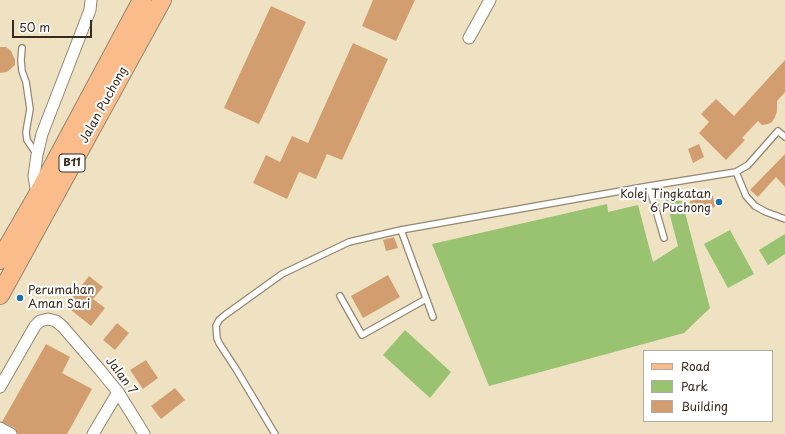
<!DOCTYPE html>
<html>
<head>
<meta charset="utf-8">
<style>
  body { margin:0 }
  #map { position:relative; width:785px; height:434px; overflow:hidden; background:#efe2c3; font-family:"Playpen Sans",sans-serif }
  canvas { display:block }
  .legend { position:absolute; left:643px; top:350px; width:130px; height:72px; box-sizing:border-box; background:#fff; border:1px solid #b1aaa5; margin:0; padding:5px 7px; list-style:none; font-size:12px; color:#3b2a1e }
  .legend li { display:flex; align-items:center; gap:8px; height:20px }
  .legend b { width:20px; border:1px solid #b1aaa5 }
  .scale { position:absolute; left:12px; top:20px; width:80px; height:18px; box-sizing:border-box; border:2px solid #3b2a1e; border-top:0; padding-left:5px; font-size:12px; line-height:14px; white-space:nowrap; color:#3b2a1e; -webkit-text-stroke:3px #fff; paint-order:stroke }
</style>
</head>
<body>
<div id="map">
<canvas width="785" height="434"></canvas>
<ul class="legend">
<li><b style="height:5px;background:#f9bc8a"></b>Road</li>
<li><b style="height:11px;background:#99c370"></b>Park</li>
<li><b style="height:11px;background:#d39e6f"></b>Building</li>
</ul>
<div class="scale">50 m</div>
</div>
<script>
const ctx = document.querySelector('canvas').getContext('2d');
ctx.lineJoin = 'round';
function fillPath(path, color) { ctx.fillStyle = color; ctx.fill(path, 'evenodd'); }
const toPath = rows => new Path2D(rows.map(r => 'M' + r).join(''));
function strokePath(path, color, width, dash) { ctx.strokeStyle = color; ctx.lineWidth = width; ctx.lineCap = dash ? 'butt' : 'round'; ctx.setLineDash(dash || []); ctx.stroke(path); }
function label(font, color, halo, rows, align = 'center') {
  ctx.font = font + ' "Playpen Sans",sans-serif'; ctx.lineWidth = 4; ctx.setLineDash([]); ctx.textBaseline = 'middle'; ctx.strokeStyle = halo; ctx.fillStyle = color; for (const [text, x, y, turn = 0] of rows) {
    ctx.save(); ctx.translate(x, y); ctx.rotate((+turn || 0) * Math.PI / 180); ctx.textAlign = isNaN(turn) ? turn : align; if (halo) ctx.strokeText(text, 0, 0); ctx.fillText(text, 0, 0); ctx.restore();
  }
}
const green = toPath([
  [666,200,682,201,710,308,684,333,489,386,432,244,607,204,608,212,638,205,653,262,678,246],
  [730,230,754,274,728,288,704,244],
  [785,234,785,254,768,265,759,250],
  [405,330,451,372,430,398,383,355]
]);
const building = toPath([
  [373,0,415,0,396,41,362,26],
  [271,6,306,22,259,124,224,108],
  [353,43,388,59,342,160,327,154,316,179,299,172,287,199,253,183,266,155,280,162,292,136,308,143],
  [0,47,6,47,11,51,15,60,15,65,7,72,0,73],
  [785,60,785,92,777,101,777,111,775,117,772,122,768,124,762,125,758,121,742,138,745,140,726,160,699,133,709,122,701,114,716,99,734,116],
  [699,144,704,157,693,163,688,149],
  [785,154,785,187,776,177,758,197,750,190],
  [713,196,715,207,692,212,690,201],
  [394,237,398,248,386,251,383,240],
  [388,275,400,297,363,318,351,296],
  [89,276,103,287,93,299,105,308,91,326,66,306],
  [117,323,129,333,115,350,103,340],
  [46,344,70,357,62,373,92,389,67,434,18,434,15,428,2,422],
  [146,360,158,378,143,389,130,370],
  [175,388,185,400,161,419,151,406]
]);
const lane = toPath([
  [22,48,21,60,22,71,26,82,30,109,26,132,27,140,37,155],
  [736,172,746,196,755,206,766,212,785,219],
  [649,186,664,238],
  [401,230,433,317],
  [340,296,362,335,426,299],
  [275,434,236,369,219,343,217,338,216,326,219,320,225,315,282,274,349,242,401,230,649,186,736,172,748,165,778,131,785,137]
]);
const street = toPath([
  [469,38,490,0],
  [37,195,34,176,37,155,42,134,90,10,91,0],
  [0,387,35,326,40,321,48,319,56,321,63,327,100,370,118,392,144,434],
  [0,428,11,434],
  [93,434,118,392]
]);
const primary = toPath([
  [0,260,37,196,142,0],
  [0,295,162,0]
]);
const markers = [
  [719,202,4,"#1f6fb2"],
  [20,298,4,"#1f6fb2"]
];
const shields = [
  [72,163,26]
];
const shieldNames = [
  ["B11",72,163]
];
const streetNames = [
  ["Jalan Puchong",104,105,-61],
  ["Jalan 7",121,376,53]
];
const poiNames = [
  ["Kolej Tingkatan",711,195],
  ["6 Puchong",711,209],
  ["Perumahan",28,291,"left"],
  ["Aman Sari",28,305,"left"]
];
fillPath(green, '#99c370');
fillPath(building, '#d39e6f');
strokePath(lane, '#958670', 8);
strokePath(street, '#958670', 13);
strokePath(primary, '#958670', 20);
strokePath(lane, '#fff', 5.5);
strokePath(street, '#fff', 11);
strokePath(primary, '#f9bc8a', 18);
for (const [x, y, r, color] of markers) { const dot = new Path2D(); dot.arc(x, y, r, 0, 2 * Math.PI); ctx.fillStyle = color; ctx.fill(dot); strokePath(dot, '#fff', 1.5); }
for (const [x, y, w] of shields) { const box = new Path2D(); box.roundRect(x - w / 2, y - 9, w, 18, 3); ctx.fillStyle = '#fff'; ctx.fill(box); strokePath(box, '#3b2a1e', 1); }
label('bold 11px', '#3b2a1e', null, shieldNames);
label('12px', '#3b2a1e', '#fff', streetNames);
label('12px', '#3b2a1e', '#fff', poiNames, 'right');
</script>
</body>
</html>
